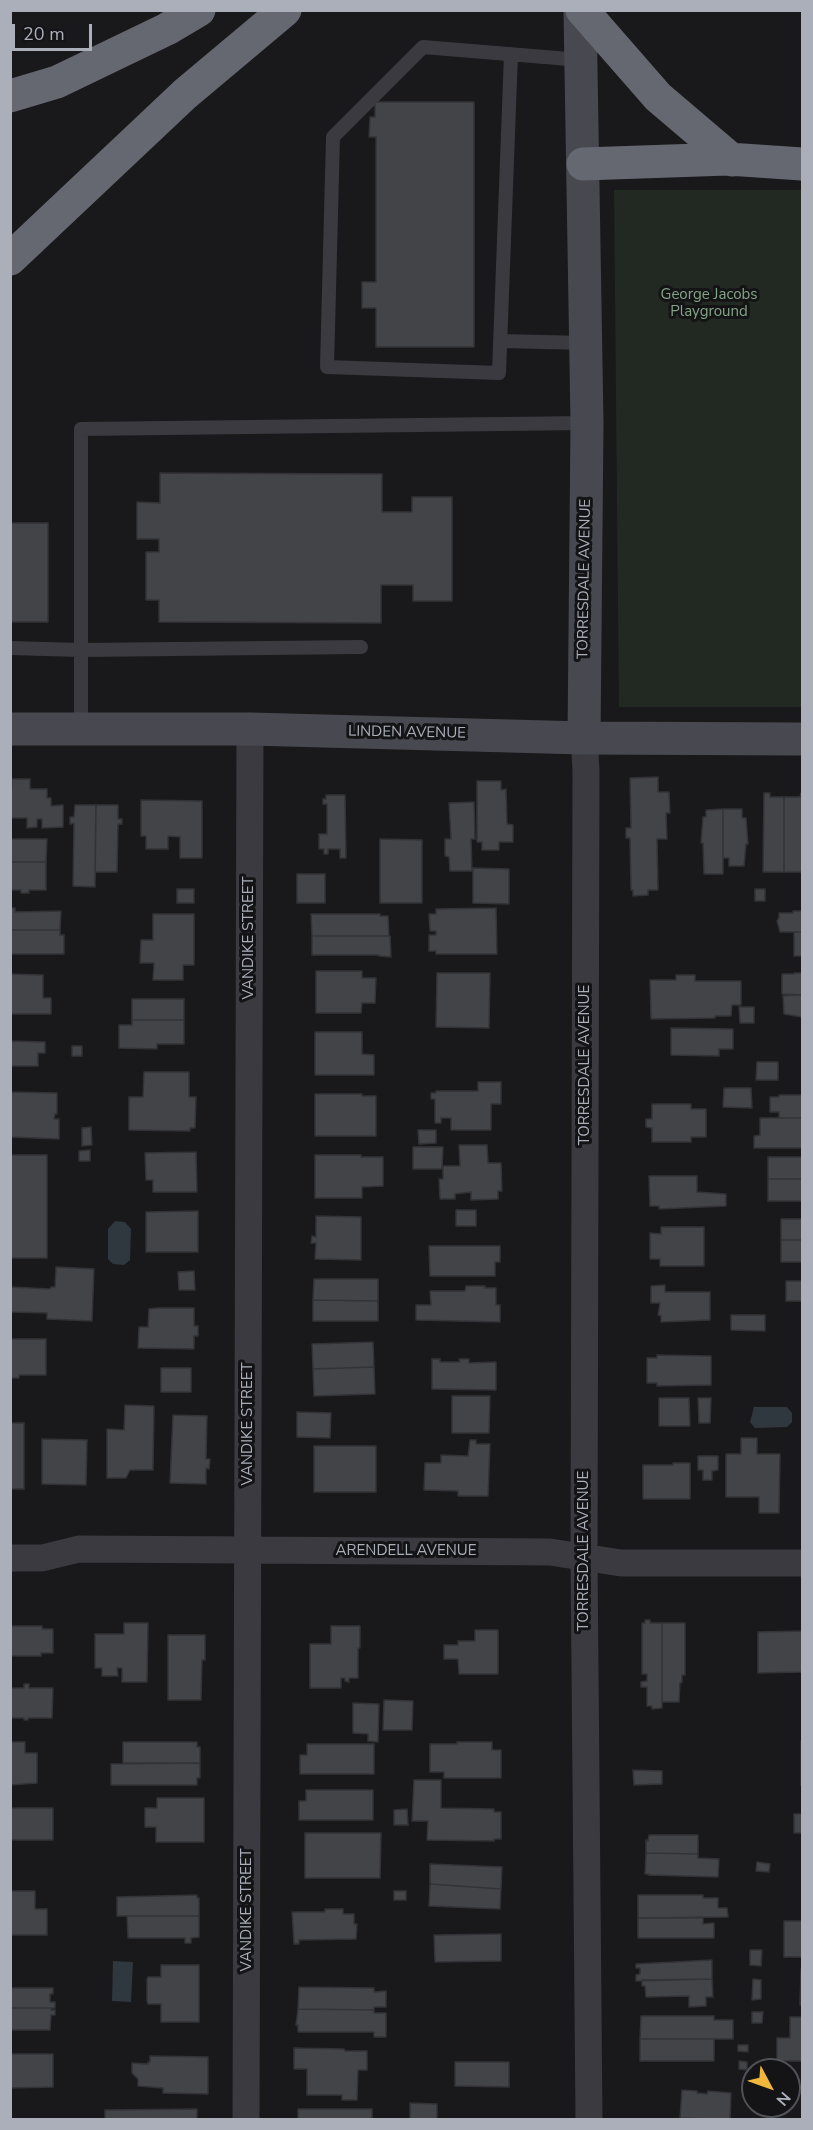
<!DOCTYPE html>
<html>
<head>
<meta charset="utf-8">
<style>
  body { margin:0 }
  #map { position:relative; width:813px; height:2130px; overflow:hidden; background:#19191b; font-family:"Nunito Sans",sans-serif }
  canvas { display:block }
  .frame { position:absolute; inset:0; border:12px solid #abafba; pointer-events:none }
  .north { position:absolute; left:741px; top:2058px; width:60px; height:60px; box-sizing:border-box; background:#141416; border:2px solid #505258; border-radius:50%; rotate:131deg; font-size:16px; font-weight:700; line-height:24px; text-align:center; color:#abafba }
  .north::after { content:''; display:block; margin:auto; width:21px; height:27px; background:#efb83c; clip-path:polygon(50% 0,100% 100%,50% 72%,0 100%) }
  .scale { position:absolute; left:12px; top:24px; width:80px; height:27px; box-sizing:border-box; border:3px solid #abafba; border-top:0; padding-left:8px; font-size:18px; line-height:21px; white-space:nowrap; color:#abafba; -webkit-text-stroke:4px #141416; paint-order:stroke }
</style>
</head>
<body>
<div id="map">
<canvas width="813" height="2130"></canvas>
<div class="frame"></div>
<div class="north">N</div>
<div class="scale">20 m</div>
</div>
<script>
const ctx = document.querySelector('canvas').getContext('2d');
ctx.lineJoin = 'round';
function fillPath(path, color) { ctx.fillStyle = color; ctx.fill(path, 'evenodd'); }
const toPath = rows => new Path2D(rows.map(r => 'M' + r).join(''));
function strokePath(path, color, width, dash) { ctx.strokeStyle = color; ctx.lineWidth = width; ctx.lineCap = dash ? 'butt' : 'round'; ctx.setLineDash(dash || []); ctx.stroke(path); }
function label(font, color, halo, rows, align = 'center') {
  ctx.font = font + ' "Nunito Sans",sans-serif'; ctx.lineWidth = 6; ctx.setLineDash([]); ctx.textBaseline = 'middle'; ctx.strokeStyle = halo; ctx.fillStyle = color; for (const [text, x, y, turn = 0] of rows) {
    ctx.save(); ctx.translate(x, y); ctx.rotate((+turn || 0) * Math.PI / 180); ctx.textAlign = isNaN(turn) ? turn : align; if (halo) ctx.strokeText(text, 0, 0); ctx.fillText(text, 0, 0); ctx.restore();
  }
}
const green = toPath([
  [614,190,802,190,802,707,619,707]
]);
const water = toPath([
  [115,1221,125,1222,131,1229,130,1260,124,1265,113,1264,108,1259,108,1229],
  [754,1407,787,1407,792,1413,792,1422,787,1427,755,1428,750,1422],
  [113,1961,133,1962,131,2002,112,2001]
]);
const building = toPath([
  [375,102,474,102,474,347,376,347,376,308,362,308,362,282,376,282,376,137,369,137,370,117,375,117,375,102],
  [160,473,382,474,382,512,412,512,412,497,452,497,452,601,413,601,413,585,381,585,381,623,159,622,159,600,146,600,146,552,159,552,159,539,137,539,137,502,160,503,160,473],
  [10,523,48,523,48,622,10,622,10,523],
  [658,777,658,792,669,792,670,813,666,813,667,839,657,839,658,890,648,890,648,895,633,896,633,890,631,890,630,838,626,838,626,828,631,828,630,778,658,777],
  [12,779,30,779,30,789,47,789,47,798,51,798,51,806,63,805,63,827,42,828,42,819,37,819,37,827,27,828,27,818,10,818,12,779],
  [477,781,501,781,501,790,506,789,507,824,513,825,513,842,499,842,499,850,482,850,482,842,477,842,477,781],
  [764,793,770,793,770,797,784,797,784,872,763,872,764,793],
  [801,793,802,793,802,872,784,872,784,797,800,797,801,793],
  [326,795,345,795,346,858,340,858,340,849,328,849,328,854,324,854,324,849,319,849,319,834,327,834,327,804,323,804,323,799,326,799,326,795],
  [141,800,202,801,202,858,180,858,180,837,168,836,168,849,146,849,146,836,141,836,141,800],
  [474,802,475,839,471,839,472,871,450,871,449,857,445,856,445,839,451,839,449,803,474,802],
  [75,805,96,805,95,887,73,886,74,823,70,824,70,817,74,817,75,805],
  [96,805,118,805,118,819,122,819,122,824,118,824,117,872,95,872,96,805],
  [723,809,723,874,704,874,703,843,701,843,703,817,706,817,706,810,723,809],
  [723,809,742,809,742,818,746,818,748,844,746,844,744,866,729,866,729,858,723,858,723,809],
  [10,839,47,839,46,862,10,862,10,839],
  [380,839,422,840,422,903,380,903,380,839],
  [10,862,46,862,46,890,29,890,29,893,21,893,21,890,10,890,10,862],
  [473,868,509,869,509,904,473,903,473,868],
  [297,874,325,874,325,903,297,903,297,874],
  [177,889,194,889,194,903,177,903,177,889],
  [755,889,765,889,765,901,755,901,755,889],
  [10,908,15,908,15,912,61,911,60,930,10,930,10,908],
  [496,908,497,954,436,954,436,951,429,951,429,935,436,935,436,931,430,931,429,914,436,914,436,909,496,908],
  [793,911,802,911,802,932,780,932,777,921,779,918,779,913,793,913,793,911],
  [153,914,194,914,194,965,183,965,183,980,153,980,154,963,140,963,141,940,153,940,153,914],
  [311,914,380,914,380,916,388,916,389,936,312,936,311,914],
  [10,930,60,930,60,935,64,935,64,954,10,954,10,930],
  [794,932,802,932,802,956,794,956,794,932],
  [312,936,390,936,391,957,379,956,379,955,312,955,312,936],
  [316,971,362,971,362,978,376,978,375,1003,362,1003,361,1013,316,1013,316,971],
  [437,973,490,973,489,1028,436,1027,437,973],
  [794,973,802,973,802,995,782,994,782,974,794,974,794,973],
  [10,974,43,975,43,998,51,998,51,1014,10,1014,10,974],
  [676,975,695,975,695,981,741,981,741,1005,732,1005,731,1016,715,1016,715,1018,651,1019,650,980,676,980,676,975],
  [795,995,802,995,802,1017,784,1014,783,996,795,995],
  [132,999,184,999,184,1020,132,1020,132,999],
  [739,1007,754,1007,754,1023,740,1023,739,1007],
  [132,1020,184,1020,184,1044,157,1044,157,1049,119,1048,119,1025,132,1025,132,1020],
  [671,1028,733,1029,733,1049,719,1049,719,1056,671,1055,671,1028],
  [315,1032,362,1032,362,1054,374,1055,374,1075,315,1075,315,1032],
  [10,1041,45,1042,45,1053,38,1053,38,1066,10,1066,10,1041],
  [72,1046,82,1046,82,1056,72,1056,72,1046],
  [757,1062,778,1062,778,1080,756,1080,757,1062],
  [144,1072,189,1072,189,1097,196,1097,195,1128,190,1128,190,1131,129,1130,129,1097,143,1097,144,1072],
  [478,1082,501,1082,501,1104,491,1104,491,1130,451,1130,451,1118,441,1118,441,1123,435,1123,435,1099,431,1099,431,1093,436,1093,436,1091,478,1091,478,1082],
  [724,1088,751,1088,752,1108,723,1107,724,1088],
  [10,1092,57,1093,57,1114,55,1114,54,1119,59,1119,59,1139,10,1137,10,1092],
  [315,1094,362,1094,362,1096,376,1096,376,1136,315,1136,315,1094],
  [779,1095,802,1095,802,1118,779,1118,779,1112,770,1112,770,1097,779,1097,779,1095],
  [652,1104,691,1104,691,1109,706,1109,706,1137,691,1137,691,1142,652,1142,652,1128,646,1127,646,1119,652,1119,652,1104],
  [760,1118,802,1118,802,1148,754,1148,754,1136,760,1135,760,1118],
  [91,1127,92,1145,82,1146,82,1128,91,1127],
  [418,1130,436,1130,436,1143,419,1144,418,1130],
  [459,1145,487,1145,488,1163,501,1163,502,1191,498,1191,498,1199,471,1200,471,1192,455,1194,455,1199,440,1199,439,1179,443,1179,443,1166,460,1166,459,1145],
  [413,1147,443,1147,442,1169,413,1169,413,1147],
  [90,1150,90,1161,79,1161,79,1151,90,1150],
  [196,1152,197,1192,153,1192,153,1180,146,1180,145,1153,196,1152],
  [10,1155,47,1155,47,1258,10,1258,10,1155],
  [315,1155,361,1155,361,1157,383,1157,383,1186,362,1187,362,1198,315,1198,315,1155],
  [768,1157,802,1157,802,1179,768,1179,768,1157],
  [649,1176,697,1176,697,1192,726,1194,726,1206,659,1209,659,1206,650,1206,649,1176],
  [768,1179,802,1179,802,1201,768,1201,768,1179],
  [456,1210,476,1210,476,1226,456,1226,456,1210],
  [198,1211,198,1252,146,1252,146,1212,198,1211],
  [316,1216,361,1217,361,1260,315,1259,316,1243,311,1243,312,1236,316,1237,316,1216],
  [781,1219,802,1219,802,1240,781,1240,781,1219],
  [661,1227,704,1227,704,1266,660,1266,660,1259,650,1259,650,1233,661,1234,661,1227],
  [781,1240,802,1240,802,1262,781,1262,781,1240],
  [429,1246,500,1246,500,1262,495,1262,495,1276,430,1276,429,1246],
  [56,1267,94,1269,92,1321,47,1319,47,1313,10,1312,10,1287,50,1289,51,1287,55,1287,56,1267],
  [194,1271,195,1290,179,1290,178,1272,194,1271],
  [314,1279,378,1279,378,1301,313,1300,314,1279],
  [786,1281,802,1281,802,1301,786,1301,786,1281],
  [665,1285,665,1292,710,1292,710,1320,661,1322,661,1316,658,1315,660,1303,651,1303,651,1286,665,1285],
  [466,1286,485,1286,485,1288,496,1288,496,1305,500,1305,500,1322,416,1320,416,1305,431,1305,430,1291,465,1291,466,1286],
  [313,1300,378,1301,378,1321,313,1321,313,1300],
  [158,1308,194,1308,194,1326,198,1326,198,1336,194,1336,194,1349,138,1348,139,1327,148,1327,149,1309,158,1308],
  [731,1315,765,1315,765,1331,731,1330,731,1315],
  [10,1339,46,1339,46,1375,19,1375,19,1378,10,1378,10,1339],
  [373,1342,374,1367,313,1369,312,1344,373,1342],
  [657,1355,711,1356,711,1385,657,1386,657,1383,647,1383,647,1358,657,1358,657,1355],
  [432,1359,440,1359,440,1362,460,1362,459,1359,469,1359,469,1363,496,1362,496,1390,432,1389,432,1359],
  [374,1367,375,1394,314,1396,313,1369,374,1367],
  [161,1368,191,1368,191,1392,161,1392,161,1368],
  [452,1396,490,1396,489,1433,452,1433,452,1396],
  [659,1398,689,1398,690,1426,659,1426,659,1398],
  [698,1398,711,1398,710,1423,699,1423,698,1398],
  [125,1405,154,1406,153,1470,130,1470,126,1478,107,1478,107,1429,124,1430,125,1405],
  [297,1412,331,1413,330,1438,297,1437,297,1412],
  [173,1415,207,1416,206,1459,210,1459,209,1469,206,1468,206,1484,170,1483,173,1415],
  [10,1423,24,1423,24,1489,10,1489,10,1423],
  [741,1438,757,1438,757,1454,780,1454,779,1513,759,1513,759,1497,726,1497,726,1454,741,1454,741,1438],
  [42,1439,87,1440,86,1485,42,1484,42,1439],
  [470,1440,476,1440,476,1444,490,1444,488,1496,458,1496,458,1491,424,1490,425,1463,441,1463,441,1455,468,1456,470,1440],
  [314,1446,376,1446,376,1492,314,1492,314,1446],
  [698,1456,718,1456,718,1470,712,1471,712,1480,703,1480,703,1470,698,1470,698,1456],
  [673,1463,690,1463,690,1499,643,1499,643,1465,673,1465,673,1463],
  [645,1620,650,1620,650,1623,662,1623,662,1708,652,1709,652,1706,647,1706,647,1687,641,1687,641,1682,647,1681,647,1674,642,1674,642,1623,645,1623,645,1620],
  [124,1623,148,1623,147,1682,122,1682,122,1668,117,1668,118,1676,102,1676,102,1668,95,1668,95,1634,124,1634,124,1623],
  [662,1623,685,1623,685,1675,682,1675,682,1682,680,1683,679,1702,662,1702,662,1623],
  [10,1626,42,1626,42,1629,53,1629,53,1653,41,1653,41,1656,10,1656,10,1626],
  [331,1626,360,1626,360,1648,358,1648,358,1678,349,1678,349,1682,345,1681,345,1678,341,1678,341,1688,310,1688,310,1644,331,1644,331,1626],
  [475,1630,498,1630,498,1674,459,1674,458,1659,444,1659,444,1645,458,1645,458,1641,475,1641,475,1630],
  [802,1631,802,1672,758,1673,758,1632,802,1631],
  [168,1635,205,1635,205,1660,202,1660,201,1700,168,1700,168,1635],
  [24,1684,29,1684,29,1688,53,1688,52,1718,28,1718,28,1720,24,1720,24,1718,10,1718,10,1688,24,1688,24,1684],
  [384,1700,413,1701,412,1730,383,1730,384,1700],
  [353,1703,379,1704,378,1742,368,1741,368,1734,353,1733,353,1703],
  [801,1741,802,1741,802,1785,801,1785,801,1741],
  [10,1742,25,1742,25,1753,37,1753,37,1783,10,1785,10,1742],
  [123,1742,197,1742,197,1747,200,1747,200,1763,123,1763,123,1742],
  [457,1742,492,1742,492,1750,501,1750,501,1778,444,1778,444,1772,430,1772,430,1744,457,1744,457,1742],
  [307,1744,374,1744,374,1774,300,1774,300,1755,307,1755,307,1744],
  [200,1763,200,1778,197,1778,197,1785,111,1785,111,1764,200,1763],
  [633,1770,662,1771,662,1784,634,1785,633,1770],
  [414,1780,441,1780,441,1808,494,1809,494,1812,501,1812,501,1839,494,1839,494,1841,427,1840,428,1821,412,1821,414,1780],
  [306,1790,373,1790,373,1820,299,1820,299,1801,306,1801,306,1790],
  [157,1798,204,1798,204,1842,156,1842,156,1827,145,1827,145,1808,157,1808,157,1798],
  [10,1808,53,1808,53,1840,10,1840,10,1808],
  [407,1809,408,1825,394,1825,394,1810,407,1809],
  [794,1814,802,1814,802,1833,794,1833,794,1814],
  [305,1833,381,1833,380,1878,305,1878,305,1833],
  [649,1835,698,1835,698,1854,646,1853,646,1840,648,1841,649,1835],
  [646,1853,698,1854,698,1858,719,1859,718,1877,648,1875,649,1874,645,1874,646,1853],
  [757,1862,770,1864,769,1872,756,1871,757,1862],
  [430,1864,502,1867,501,1889,430,1884,430,1864],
  [430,1884,501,1889,500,1909,429,1906,430,1884],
  [10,1891,35,1891,35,1909,47,1909,47,1935,10,1935,10,1891],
  [394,1891,406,1891,406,1900,394,1900,394,1891],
  [197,1895,197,1898,199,1898,199,1916,117,1916,117,1897,197,1895],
  [638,1895,703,1895,703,1898,718,1898,718,1908,727,1908,728,1917,638,1918,638,1895],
  [325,1909,343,1909,343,1914,354,1914,354,1924,357,1924,356,1939,299,1940,299,1944,294,1944,292,1912,325,1912,325,1909],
  [127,1916,199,1916,199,1937,191,1938,191,1943,185,1943,185,1938,128,1938,127,1916],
  [638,1918,703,1918,703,1924,714,1923,714,1938,638,1938,638,1918],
  [784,1921,802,1921,802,1957,784,1957,784,1921],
  [501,1934,501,1961,435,1962,434,1935,501,1934],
  [750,1950,762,1950,761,1966,750,1965,750,1950],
  [712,1960,712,1979,636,1981,636,1975,640,1974,640,1968,636,1968,636,1964,712,1960],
  [161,1965,199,1965,199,2022,161,2022,161,2004,148,2004,147,2001,147,1979,148,1977,161,1977,161,1965],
  [801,1969,802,1969,802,2005,800,2005,801,1969],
  [712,1979,713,1997,706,1997,706,2006,689,2007,689,1996,646,1997,645,1986,642,1986,642,1980,712,1979],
  [753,1979,761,1980,761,1999,752,2000,753,1979],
  [299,1987,374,1988,374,1992,386,1991,386,2007,374,2007,374,2010,298,2009,299,1987],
  [10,1988,53,1988,53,1994,50,1994,50,2002,55,2002,55,2008,10,2008,10,1988],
  [10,2008,51,2008,51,2010,55,2010,55,2015,51,2015,50,2030,10,2030,10,2008],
  [298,2009,374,2010,374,2013,386,2013,386,2037,374,2037,374,2032,298,2032,298,2025,296,2025,298,2009],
  [752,2012,763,2012,762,2023,752,2023,752,2012],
  [641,2016,714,2016,714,2020,733,2020,733,2039,640,2039,641,2016],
  [790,2017,802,2017,802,2061,777,2061,777,2038,790,2038,790,2017],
  [640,2039,714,2039,714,2061,640,2061,640,2039],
  [738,2045,748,2045,748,2052,738,2051,738,2045],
  [294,2048,344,2049,345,2051,367,2051,367,2070,358,2070,357,2100,342,2100,342,2095,307,2095,307,2069,294,2069,294,2048],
  [10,2054,53,2054,53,2087,10,2088,10,2054],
  [150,2056,208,2057,208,2094,163,2093,163,2088,138,2086,138,2079,132,2073,132,2063,148,2064,148,2062,150,2062,150,2056],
  [739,2061,747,2062,747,2070,739,2069,739,2061],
  [455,2062,509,2062,509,2087,455,2086,455,2062],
  [682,2090,697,2091,697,2093,707,2094,708,2091,731,2093,730,2120,680,2118,682,2090],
  [410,2103,437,2104,437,2120,410,2120,410,2103],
  [197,2109,197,2120,105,2120,105,2110,197,2109],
  [298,2109,372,2109,372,2120,298,2120,298,2109]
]);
const lane = toPath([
  [511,54,499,373,327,367,333,137,423,47,581,60],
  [500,341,586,343],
  [10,648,81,650,361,647],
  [81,729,81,429,587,423]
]);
const street = toPath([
  [584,738,586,770,584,1557,589,2120],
  [10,1558,42,1558,79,1549,248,1550,550,1552,621,1563,802,1563],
  [246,2120,250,729]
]);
const secondary = toPath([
  [580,10,587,423,584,738],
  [10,729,250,729,584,738,802,739]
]);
const highway = toPath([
  [582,10,658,97,732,160],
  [10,96,57,82,167,29,199,10],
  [583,164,728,159,802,164],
  [10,259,185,94,285,10]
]);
const parkNames = [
  ["George Jacobs",709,295],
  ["Playground",709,312]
];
const streetNames = [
  ["TORRESDALE AVENUE",585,579,-89],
  ["LINDEN AVENUE",407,733,1],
  ["VANDIKE STREET",249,938,-90],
  ["TORRESDALE AVENUE",585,1065,-90],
  ["VANDIKE STREET",248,1424,-90],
  ["ARENDELL AVENUE",406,1551],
  ["TORRESDALE AVENUE",584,1551,-90],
  ["VANDIKE STREET",247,1910,-90]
];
fillPath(green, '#212922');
fillPath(water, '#2f373f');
fillPath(building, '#434448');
strokePath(building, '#333337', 1.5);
strokePath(lane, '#3a3a40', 14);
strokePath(street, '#3a3a40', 27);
strokePath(secondary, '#484950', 33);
strokePath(highway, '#666871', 33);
label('15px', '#83a586', '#141416', parkNames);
label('15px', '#abafba', '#141416', streetNames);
</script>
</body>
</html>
